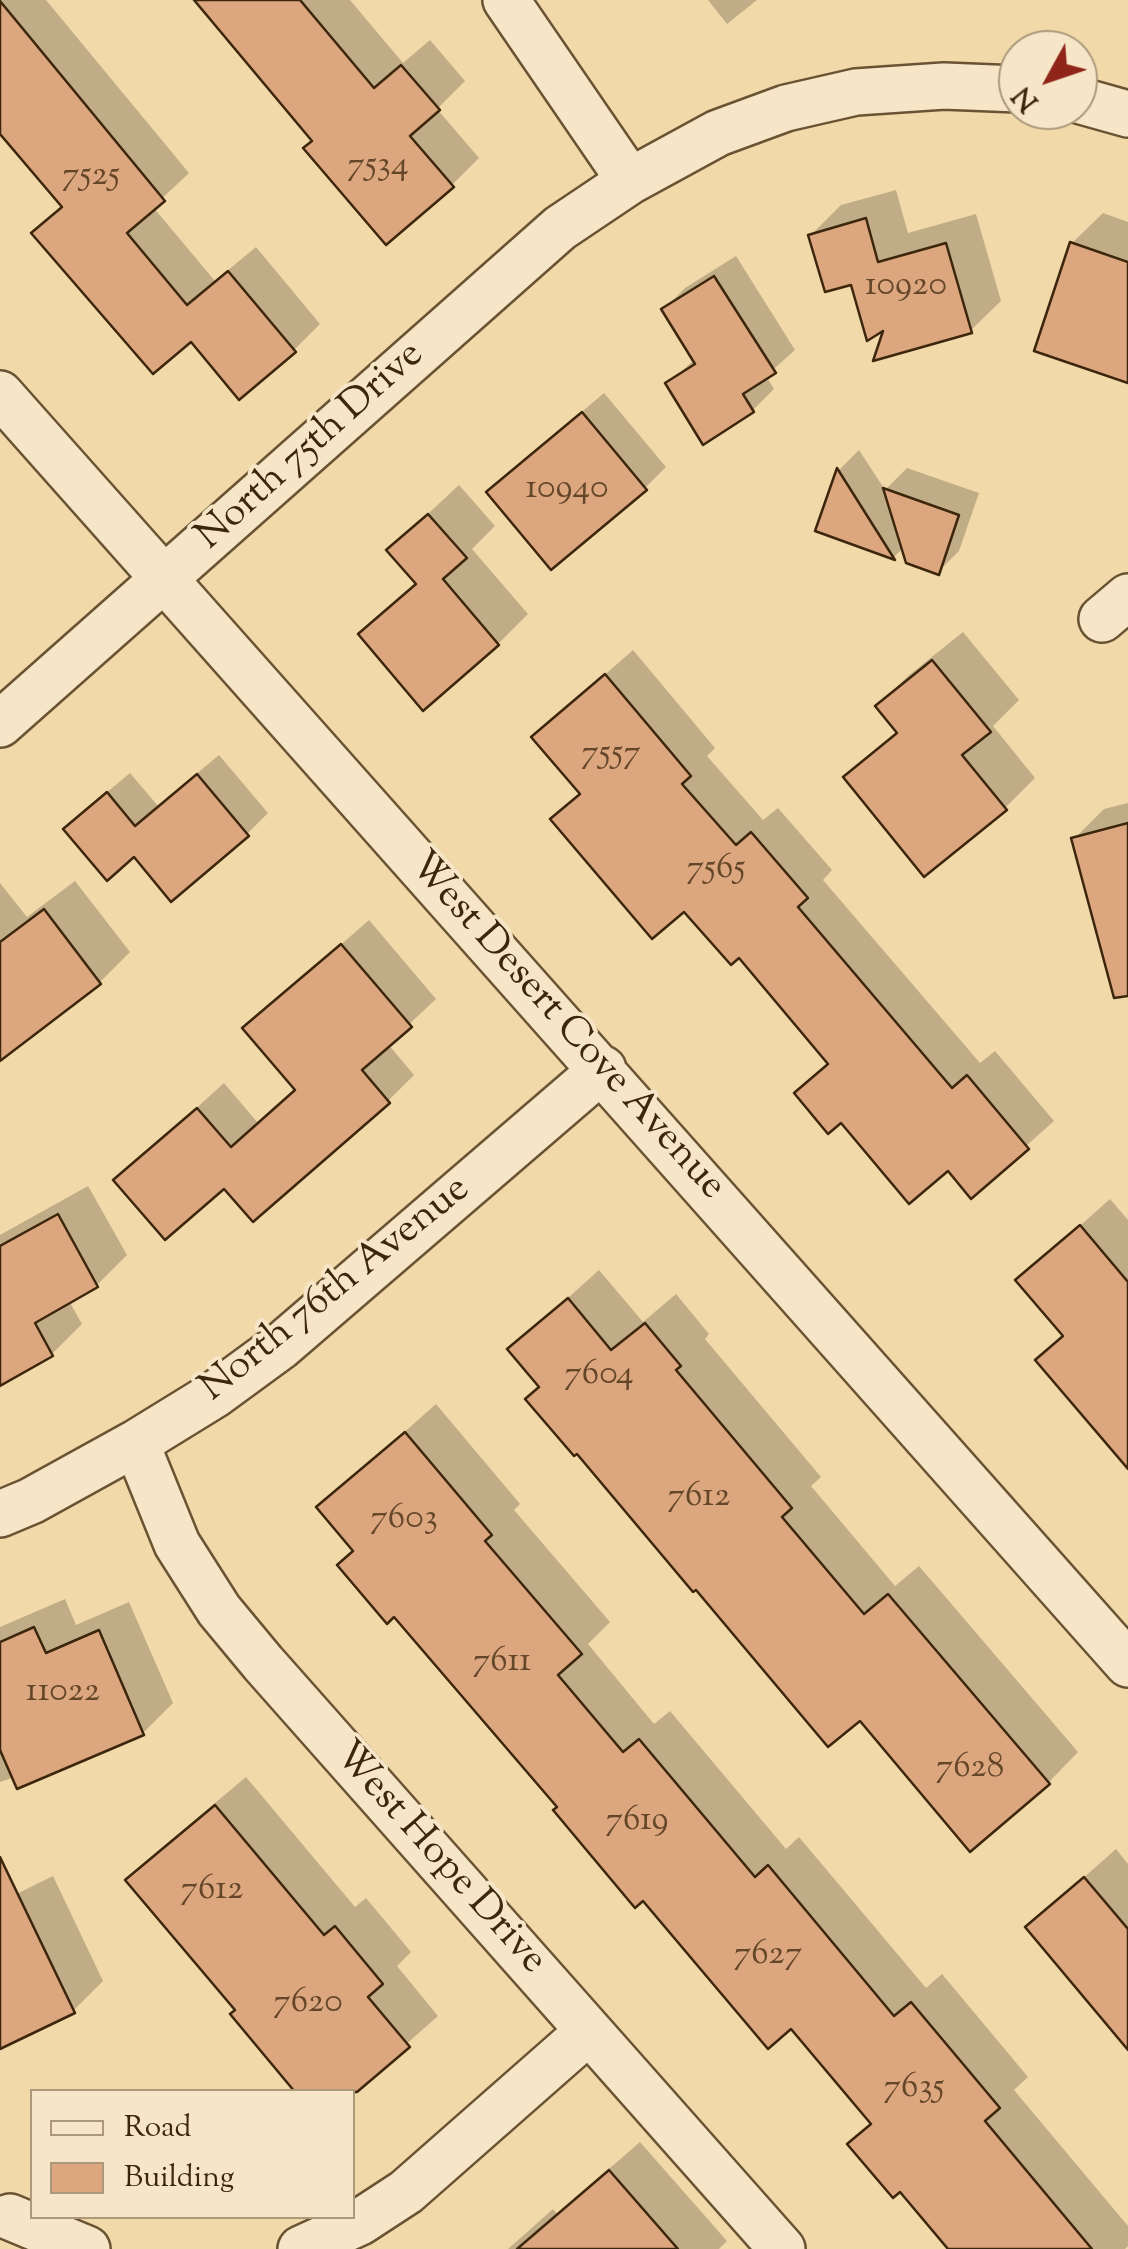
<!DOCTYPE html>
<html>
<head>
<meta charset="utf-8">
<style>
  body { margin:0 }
  #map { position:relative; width:1128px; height:2249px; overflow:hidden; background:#f1d9a9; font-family:"Sorts Mill Goudy",serif }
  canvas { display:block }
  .legend { position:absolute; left:30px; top:2089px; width:325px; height:130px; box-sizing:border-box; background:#f6e6c7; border:2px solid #ac997c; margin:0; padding:12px 18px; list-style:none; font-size:30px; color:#3c260c }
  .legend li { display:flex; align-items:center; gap:20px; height:50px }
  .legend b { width:50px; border:2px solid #ac997c }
  .north { position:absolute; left:998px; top:30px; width:100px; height:100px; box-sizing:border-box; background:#f6e6c7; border:2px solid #ac997c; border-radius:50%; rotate:230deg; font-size:28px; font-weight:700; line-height:40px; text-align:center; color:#3c260c }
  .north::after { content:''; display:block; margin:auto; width:35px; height:45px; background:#8f2418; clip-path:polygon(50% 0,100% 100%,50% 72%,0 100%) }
</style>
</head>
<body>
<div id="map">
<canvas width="1128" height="2249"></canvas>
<ul class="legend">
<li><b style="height:12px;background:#f6e6c7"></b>Road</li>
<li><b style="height:28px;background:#dca67f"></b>Building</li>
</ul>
<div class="north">N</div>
</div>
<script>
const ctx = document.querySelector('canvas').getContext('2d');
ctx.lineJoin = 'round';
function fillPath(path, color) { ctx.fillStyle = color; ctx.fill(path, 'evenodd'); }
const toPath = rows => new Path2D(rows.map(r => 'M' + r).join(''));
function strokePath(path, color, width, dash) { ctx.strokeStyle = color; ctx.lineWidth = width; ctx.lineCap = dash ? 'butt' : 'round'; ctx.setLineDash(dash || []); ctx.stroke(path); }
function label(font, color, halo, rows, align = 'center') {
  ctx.font = font + ' "Sorts Mill Goudy",serif'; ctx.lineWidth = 8; ctx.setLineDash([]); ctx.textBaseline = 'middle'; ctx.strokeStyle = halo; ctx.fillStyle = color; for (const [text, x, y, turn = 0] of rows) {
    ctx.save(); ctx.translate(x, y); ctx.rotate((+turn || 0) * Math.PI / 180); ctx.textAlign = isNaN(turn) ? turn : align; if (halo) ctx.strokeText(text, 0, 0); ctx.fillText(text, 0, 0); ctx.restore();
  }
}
const shadow = toPath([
  [0,0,46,0,189,173,153,207,215,281,256,247,320,324,294,350,191,339,34,233,63,205,0,130],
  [197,0,350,0,403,63,430,40,465,81,437,109,479,158,452,185,315,140],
  [708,0,757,0,727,24],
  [896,190,908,233,976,214,1001,301,970,331,888,325,811,235,841,205],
  [1103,213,1128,222,1128,381,1072,243],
  [736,256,795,350,766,376,774,389,753,410,668,384,695,359,664,309,685,288],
  [604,393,666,467,645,488,511,472],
  [859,450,885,490,907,468,979,493,959,551,938,572,903,548,894,557,818,530,839,470],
  [459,485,495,526,472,549,528,614,498,644,361,634,417,582,389,550],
  [963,632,1019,700,993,726,1035,778,1005,808,847,777,898,730,878,706,908,676],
  [633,650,715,748,707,756,763,820,778,808,832,870,823,880,980,1063,995,1051,1054,1121,971,1195,948,1168,841,1120,797,1094,829,1062,739,954,684,908,553,820,581,792,534,737],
  [219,755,268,813,247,834,135,854,88,808,130,773,158,806],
  [1128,803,1128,929,1074,839,1104,809],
  [75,881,130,952,100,982,0,1044,0,883,27,917],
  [369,920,436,999,388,1044,414,1075,388,1101,224,1186,117,1180,224,1083,258,1123,297,1089,245,1029],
  [88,1186,127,1255,97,1285,69,1301,82,1324,52,1354,5,1380,0,1371,0,1235],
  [1110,1199,1128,1220,1128,1465,1038,1360,1064,1334,1019,1280],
  [599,1270,643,1322,676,1294,709,1334,705,1339,821,1477,811,1486,895,1586,919,1566,1078,1752,1049,1782,970,1848,860,1717,541,1386,510,1350],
  [436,1404,520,1504,514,1510,610,1622,588,1644,654,1724,670,1711,786,1849,799,1837,926,1988,942,1974,1028,2077,1014,2090,1128,2226,1128,2246,1125,2249,951,2249,900,2188,850,2144,872,2122,792,2026,644,1897,560,1807,320,1507],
  [65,1599,76,1625,129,1602,173,1703,143,1733,0,1782,0,1627],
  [246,1777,355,1907,366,1898,411,1952,397,1966,438,2016,352,2092,238,2010,129,1880,159,1850],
  [1116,1849,1128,1864,1128,2046,1028,1927],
  [53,1876,103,1981,73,2011,0,2046,0,1902],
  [640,2142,727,2241,719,2249,508,2249,553,2209,557,2214]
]);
const building = toPath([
  [194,0,300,0,374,88,401,65,440,110,410,136,454,187,386,245,303,148,312,141,194,0],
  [0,1,165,201,127,233,187,305,228,271,296,352,239,400,191,342,153,374,31,233,62,207,0,134,0,1],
  [866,218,878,262,946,243,972,333,873,361,883,331,867,341,851,285,825,292,808,235,866,218],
  [1070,242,1128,262,1128,383,1034,351,1070,242],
  [714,276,776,373,743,394,754,412,703,445,665,383,695,364,661,309,714,276],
  [582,412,647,490,551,570,486,492,582,412],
  [837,468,895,560,815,531,837,468],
  [883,488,959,515,939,575,906,563,883,488],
  [428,514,467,558,443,579,499,645,423,711,358,634,416,584,386,550,428,514],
  [932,660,991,732,962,755,1007,810,924,877,843,777,897,733,875,706,932,660],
  [605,674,691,776,682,784,736,845,751,832,808,898,798,907,952,1088,967,1075,1029,1149,971,1199,948,1171,909,1204,841,1123,828,1134,794,1093,828,1064,739,958,731,965,684,912,652,939,550,819,580,794,531,737,605,674],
  [197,774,249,836,171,902,134,857,107,881,63,829,107,792,135,826,197,774],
  [1128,823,1128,996,1114,998,1071,838,1128,823],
  [44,909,101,984,0,1061,0,942,44,909],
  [341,944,412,1027,362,1070,390,1103,253,1222,224,1189,165,1240,113,1180,197,1108,231,1147,295,1090,242,1028,341,944],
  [58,1214,98,1287,35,1323,53,1356,0,1386,0,1246,58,1214],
  [1080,1225,1128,1282,1128,1469,1035,1360,1063,1336,1015,1280,1080,1225],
  [568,1298,611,1350,645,1323,681,1366,676,1370,792,1508,782,1517,864,1614,888,1594,1050,1784,970,1852,860,1721,828,1747,696,1590,693,1592,577,1454,574,1456,525,1399,539,1387,507,1349,568,1298],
  [405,1432,492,1535,485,1541,582,1654,558,1675,623,1752,639,1739,755,1877,768,1865,894,2016,911,2002,1000,2108,985,2121,1092,2249,948,2249,900,2192,893,2198,847,2144,871,2124,791,2029,768,2049,643,1901,635,1908,553,1810,557,1807,394,1617,387,1624,337,1565,353,1551,316,1507,405,1432],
  [34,1627,46,1653,99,1630,144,1735,17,1789,0,1750,0,1642,34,1627],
  [215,1805,324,1935,335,1926,383,1984,368,1997,410,2047,357,2092,295,2092,230,2014,235,2010,125,1880,215,1805],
  [0,1857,75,2013,0,2049,0,1857],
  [1084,1877,1128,1929,1128,2050,1025,1927,1084,1877],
  [609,2170,678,2249,517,2249,609,2170]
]);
const minor = toPath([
  [506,0,630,181],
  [1078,100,1128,114],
  [0,394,1128,1664],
  [1102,619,1128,597],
  [0,724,560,228,630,181,718,133,786,108,856,92,944,86,1018,89],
  [136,1443,177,1544,219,1610,263,1663,782,2249],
  [0,1514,31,1501,136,1443,214,1395,281,1346,603,1069],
  [10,2217,87,2249],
  [301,2249,360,2222,406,2192,589,2031]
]);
const numberNames = [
  ["7534",378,168],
  ["7525",91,178],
  ["10920",906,288],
  ["10940",567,491],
  ["7557",611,756],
  ["7565",716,871],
  ["7604",599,1377],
  ["7612",699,1499],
  ["7603",404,1521],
  ["7611",502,1664],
  ["11022",63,1694],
  ["7628",970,1770],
  ["7619",637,1823],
  ["7612",212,1892],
  ["7627",768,1957],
  ["7620",308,2005],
  ["7635",914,2090]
];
const streetNames = [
  ["North 75th Drive",312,448,-42],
  ["West Desert Cove Avenue",565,1028,48],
  ["North 76th Avenue",337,1291,-39],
  ["West Hope Drive",438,1860,48]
];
fillPath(shadow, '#0003');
fillPath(building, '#dca67f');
strokePath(building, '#3c260c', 2.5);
strokePath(minor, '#695333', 50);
strokePath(minor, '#f6e6c7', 45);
label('35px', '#644629', null, numberNames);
label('40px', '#3c260c', '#f6e6c7', streetNames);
</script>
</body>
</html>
